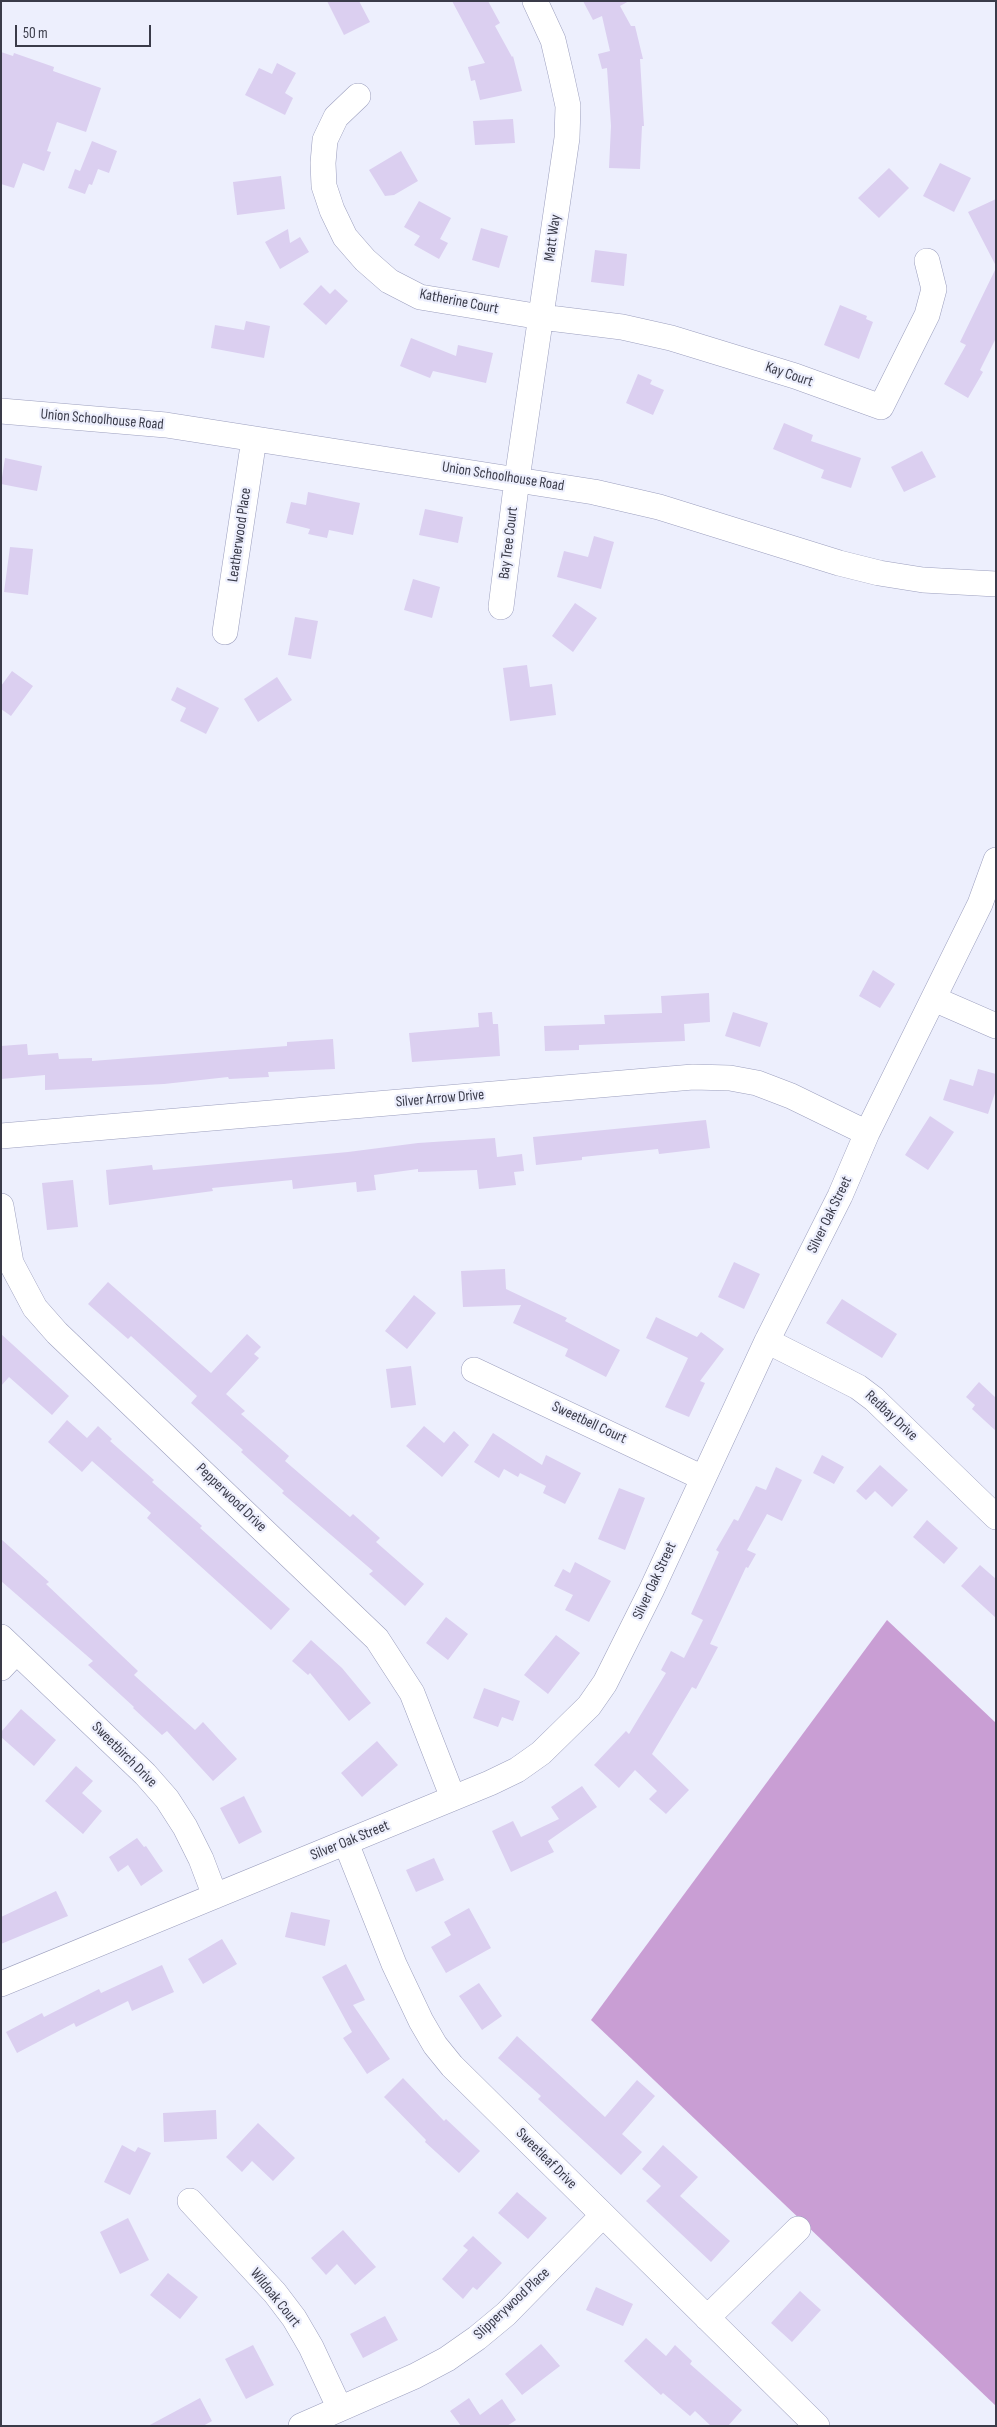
<!DOCTYPE html>
<html>
<head>
<meta charset="utf-8">
<style>
  body { margin:0 }
  #map { position:relative; width:997px; height:2427px; overflow:hidden; background:#edeffd; font-family:"Sofia Sans Condensed",sans-serif }
  canvas { display:block }
  .frame { position:absolute; inset:0; border:2px solid #3a3b49; pointer-events:none }
  .scale { position:absolute; left:15px; top:25px; width:136px; height:22px; box-sizing:border-box; border:2px solid #3a3b49; border-top:0; padding-left:6px; font-size:15px; line-height:18px; white-space:nowrap; color:#3a3b49; -webkit-text-stroke:4px #edeffd; paint-order:stroke }
</style>
</head>
<body>
<div id="map">
<canvas width="997" height="2427"></canvas>
<div class="frame"></div>
<div class="scale">50 m</div>
</div>
<script>
const ctx = document.querySelector('canvas').getContext('2d');
ctx.lineJoin = 'round';
function fillPath(path, color) { ctx.fillStyle = color; ctx.fill(path, 'evenodd'); }
const toPath = rows => new Path2D(rows.map(r => 'M' + r).join(''));
function strokePath(path, color, width, dash) { ctx.strokeStyle = color; ctx.lineWidth = width; ctx.lineCap = dash ? 'butt' : 'round'; ctx.setLineDash(dash || []); ctx.stroke(path); }
function label(font, color, halo, rows, align = 'center') {
  ctx.font = font + ' "Sofia Sans Condensed",sans-serif'; ctx.lineWidth = 4.5; ctx.setLineDash([]); ctx.textBaseline = 'middle'; ctx.strokeStyle = halo; ctx.fillStyle = color; for (const [text, x, y, turn = 0] of rows) {
    ctx.save(); ctx.translate(x, y); ctx.rotate((+turn || 0) * Math.PI / 180); ctx.textAlign = isNaN(turn) ? turn : align; if (halo) ctx.strokeText(text, 0, 0); ctx.fillText(text, 0, 0); ctx.restore();
  }
}
const forest = toPath([
  [887,1620,996,1723,996,2406,591,2020]
]);
const building = toPath([
  [327,1,359,1,370,22,344,35],
  [452,1,488,1,500,23,495,26,512,57,513,56,522,91,480,100,475,80,471,81,468,67,485,63],
  [583,1,629,1,620,6,631,26,635,26,643,59,640,59,644,126,642,126,640,169,609,168,611,126,607,68,602,69,598,54,610,51,602,16,593,20],
  [1,52,13,56,14,53,54,67,53,71,101,88,86,132,57,122,47,151,51,152,44,171,23,163,14,188,1,184],
  [277,63,296,73,285,93,293,98,285,115,245,95,259,68,272,74],
  [513,119,515,143,475,145,473,121],
  [92,141,117,151,109,173,98,169,92,185,89,184,85,194,68,188,75,169,80,171],
  [401,151,418,181,394,195,385,196,369,170],
  [940,163,971,178,954,212,923,196],
  [889,168,909,188,879,218,858,198],
  [281,176,285,209,237,215,233,182],
  [996,199,996,266,968,212],
  [419,201,451,218,440,239,448,243,439,259,414,245,420,236,404,227],
  [481,228,508,236,499,268,472,260],
  [288,229,290,243,300,237,309,252,280,269,265,242],
  [595,250,627,254,624,286,591,282],
  [996,268,996,338,980,370,983,372,968,398,944,384,966,345,960,342],
  [321,285,330,294,335,289,348,301,326,325,303,304],
  [840,305,867,316,866,319,873,322,859,359,824,345],
  [246,321,270,326,264,358,211,348,215,325,244,330],
  [411,338,456,356,458,345,493,353,486,383,433,371,430,378,400,366],
  [638,374,652,380,650,384,664,390,653,415,626,403],
  [784,423,813,435,811,441,861,458,851,488,821,478,824,470,773,449],
  [922,451,936,477,904,492,891,467],
  [5,458,42,466,37,491,1,484],
  [308,492,360,503,353,535,329,530,327,538,308,534,310,529,286,523,291,502,306,505],
  [425,509,463,517,458,543,419,535],
  [594,536,614,542,601,589,557,577,564,551,588,557],
  [10,547,33,549,28,595,4,592],
  [413,579,440,587,432,618,404,610],
  [575,603,597,618,573,652,552,636],
  [295,617,318,621,311,659,288,655],
  [527,665,530,687,552,684,556,715,510,721,503,668],
  [12,671,33,686,11,716,1,709,1,686],
  [277,677,292,700,258,722,244,699],
  [177,687,219,708,206,734,180,721,186,708,171,700],
  [873,970,895,984,880,1008,859,996],
  [709,993,710,1022,684,1024,685,1041,579,1045,579,1050,545,1051,544,1026,605,1024,604,1015,662,1013,661,996],
  [492,1012,493,1024,498,1024,500,1056,412,1062,409,1033,479,1027,478,1013],
  [733,1012,768,1023,760,1047,725,1036],
  [333,1039,335,1069,268,1072,269,1077,229,1079,228,1077,164,1084,45,1090,45,1075,1,1079,1,1046,27,1044,28,1055,58,1053,59,1059,92,1058,92,1061,287,1046,287,1042],
  [978,1069,996,1074,996,1090,988,1114,943,1100,950,1079,973,1086],
  [930,1116,954,1132,928,1170,905,1155],
  [706,1120,710,1148,659,1154,658,1149,582,1157,582,1160,536,1165,533,1137],
  [495,1138,497,1157,522,1154,524,1171,514,1172,516,1185,479,1189,477,1170,418,1172,418,1169,374,1175,376,1190,357,1192,356,1182,293,1189,292,1180,212,1188,213,1191,109,1205,106,1170,152,1165,153,1170,348,1152,418,1143],
  [73,1180,78,1227,47,1230,42,1183],
  [734,1262,760,1274,744,1309,718,1297],
  [505,1269,506,1289,567,1318,565,1321,620,1350,606,1377,565,1356,568,1349,513,1323,521,1305,463,1307,461,1271],
  [108,1282,211,1373,247,1334,261,1347,254,1354,259,1358,226,1394,245,1411,241,1414,289,1456,285,1461,350,1517,353,1514,380,1538,376,1542,424,1584,405,1606,369,1574,373,1571,282,1493,284,1491,241,1452,243,1450,191,1403,197,1396,131,1336,128,1339,88,1304],
  [414,1295,436,1313,407,1349,385,1331],
  [842,1299,897,1334,882,1358,826,1323],
  [656,1317,697,1337,701,1332,724,1349,700,1381,705,1383,689,1417,665,1407,688,1358,646,1338],
  [1,1334,69,1396,52,1415,9,1377,1,1386],
  [411,1366,416,1405,391,1408,386,1369],
  [979,1382,996,1398,996,1431,972,1409,975,1405,966,1397],
  [67,1420,87,1438,98,1426,112,1439,110,1441,154,1480,152,1482,202,1526,200,1528,290,1609,271,1630,147,1518,151,1513,92,1461,82,1472,48,1442],
  [424,1426,444,1443,454,1431,469,1445,442,1477,406,1446],
  [493,1433,542,1465,546,1455,581,1473,565,1504,543,1493,546,1486,520,1473,518,1477,504,1469,499,1478,474,1462],
  [822,1455,844,1467,834,1484,813,1473],
  [880,1465,908,1490,892,1507,875,1491,866,1500,856,1491],
  [776,1467,802,1480,782,1521,767,1514,747,1550,756,1554,748,1568,746,1567,710,1644,718,1647,696,1689,692,1687,652,1754,689,1790,666,1814,649,1799,657,1791,635,1770,619,1788,594,1765,626,1731,629,1734,666,1673,661,1670,671,1651,684,1658,703,1620,691,1614,719,1552,716,1550,734,1519,738,1521,756,1486,766,1490],
  [619,1488,645,1498,625,1550,598,1539],
  [927,1520,958,1548,944,1564,913,1537],
  [1,1539,49,1582,46,1584,138,1671,134,1675,195,1730,203,1722,237,1759,213,1781,167,1731,162,1735,133,1708,134,1707,88,1665,93,1661,1,1581],
  [575,1562,611,1581,589,1622,565,1610,573,1595,554,1586,563,1569,570,1573],
  [980,1565,996,1579,996,1618,961,1586],
  [446,1617,468,1634,448,1660,426,1643],
  [556,1635,580,1653,548,1694,524,1675],
  [311,1640,342,1668,371,1703,349,1721,310,1673,308,1675,292,1661],
  [484,1688,520,1701,513,1721,502,1717,498,1727,473,1718],
  [21,1709,56,1740,34,1766,1,1737,1,1732],
  [377,1741,398,1765,362,1797,341,1773],
  [76,1766,93,1781,82,1793,102,1811,83,1834,45,1801],
  [582,1786,597,1807,548,1841,554,1852,511,1872,492,1831,513,1821,521,1837,559,1819,551,1807],
  [244,1796,262,1832,239,1844,220,1808],
  [137,1838,144,1847,146,1846,163,1871,141,1886,128,1865,118,1872,109,1857],
  [434,1858,444,1880,416,1892,406,1870],
  [56,1891,68,1916,1,1944,1,1917],
  [469,1908,491,1948,446,1973,431,1947,451,1935,444,1922],
  [291,1912,330,1920,325,1946,285,1937],
  [222,1939,237,1964,203,1984,188,1959],
  [346,1964,365,2000,353,2005,390,2059,367,2074,343,2038,352,2032,322,1977],
  [162,1965,174,1992,132,2011,128,2001,76,2027,74,2023,17,2053,6,2032,42,2013,44,2017,99,1989,101,1993],
  [479,1983,502,2016,482,2030,459,1996],
  [517,2036,605,2117,637,2080,655,2096,622,2134,642,2152,621,2175,538,2099,541,2096,498,2058],
  [403,2078,444,2121,446,2119,480,2151,459,2173,425,2142,426,2140,384,2097],
  [216,2110,217,2139,164,2142,163,2113],
  [258,2123,295,2158,273,2181,252,2161,242,2172,226,2157],
  [122,2145,135,2152,138,2147,151,2153,130,2195,104,2182],
  [663,2145,698,2177,680,2196,730,2241,711,2262,646,2201,661,2186,642,2169],
  [517,2192,547,2218,528,2239,498,2213],
  [128,2218,149,2260,120,2274,100,2232],
  [343,2230,376,2267,355,2285,337,2264,326,2275,311,2258],
  [473,2236,502,2263,477,2290,473,2287,463,2299,442,2279,468,2250,463,2246],
  [168,2273,198,2297,180,2319,150,2295],
  [596,2287,633,2304,623,2326,586,2310],
  [800,2291,821,2310,792,2342,771,2323],
  [385,2316,398,2340,363,2358,350,2334],
  [646,2338,666,2356,675,2345,692,2361,690,2364,742,2410,728,2426,711,2426,695,2411,690,2416,663,2393,661,2395,624,2361],
  [541,2344,560,2366,522,2395,505,2374],
  [253,2345,274,2385,246,2399,225,2359],
  [200,2398,212,2421,203,2426,148,2426],
  [469,2398,480,2415,502,2399,516,2420,507,2426,461,2426,450,2411]
]);
const minor = toPath([
  [358,96,336,117,325,140,323,163,324,186,332,210,345,237,365,260,389,281,420,297,541,317,622,327,671,338,795,376,881,407,927,315,934,289,927,261],
  [1,411,166,425,594,492,659,507,839,563,879,573,923,580,996,584],
  [501,607,517,479,567,138,568,106,561,74,553,40,535,1],
  [225,632,254,439],
  [934,999,996,1026],
  [1,1136,693,1077,730,1078,757,1083,791,1096,867,1133],
  [1,1206,11,1263,35,1308,57,1333,377,1639,412,1693,453,1798],
  [767,1341,858,1387,874,1399,996,1517],
  [474,1370,703,1478],
  [1,1637,145,1774,167,1799,185,1827,201,1859,215,1896],
  [1,1668,16,1652],
  [346,1843,394,1964,421,2021,435,2045,452,2066,817,2426],
  [1,1984,490,1783,517,1770,541,1753,589,1706,605,1683,651,1591,767,1341,840,1196,867,1133,980,904,996,860],
  [190,2201,275,2293,294,2318,311,2347,340,2409],
  [707,2318,798,2229],
  [301,2426,415,2376,447,2359,477,2338,506,2314,603,2215]
]);
const streetNames = [
  ["Matt Way",553,238,-82],
  ["Katherine Court",459,302,11],
  ["Kay Court",789,375,19],
  ["Union Schoolhouse Road",102,420,5],
  ["Union Schoolhouse Road",503,477,9],
  ["Leatherwood Place",240,535,-82],
  ["Bay Tree Court",509,543,-83],
  ["Silver Arrow Drive",440,1099,-5],
  ["Silver Oak Street",830,1215,-64],
  ["Redbay Drive",891,1416,43],
  ["Sweetbell Court",589,1423,25],
  ["Pepperwood Drive",231,1498,44],
  ["Silver Oak Street",655,1581,-65],
  ["Sweetbirch Drive",124,1755,45],
  ["Silver Oak Street",350,1841,-22],
  ["Sweetleaf Drive",546,2159,45],
  ["Wildoak Court",275,2298,51],
  ["Slipperywood Place",512,2304,-43]
];
fillPath(forest, '#c99ed4');
fillPath(building, '#dbcff0');
strokePath(minor, '#9c9fbe', 26);
strokePath(minor, '#fff', 25);
label('15px', '#3a3b49', '#edeffd', streetNames);
</script>
</body>
</html>
